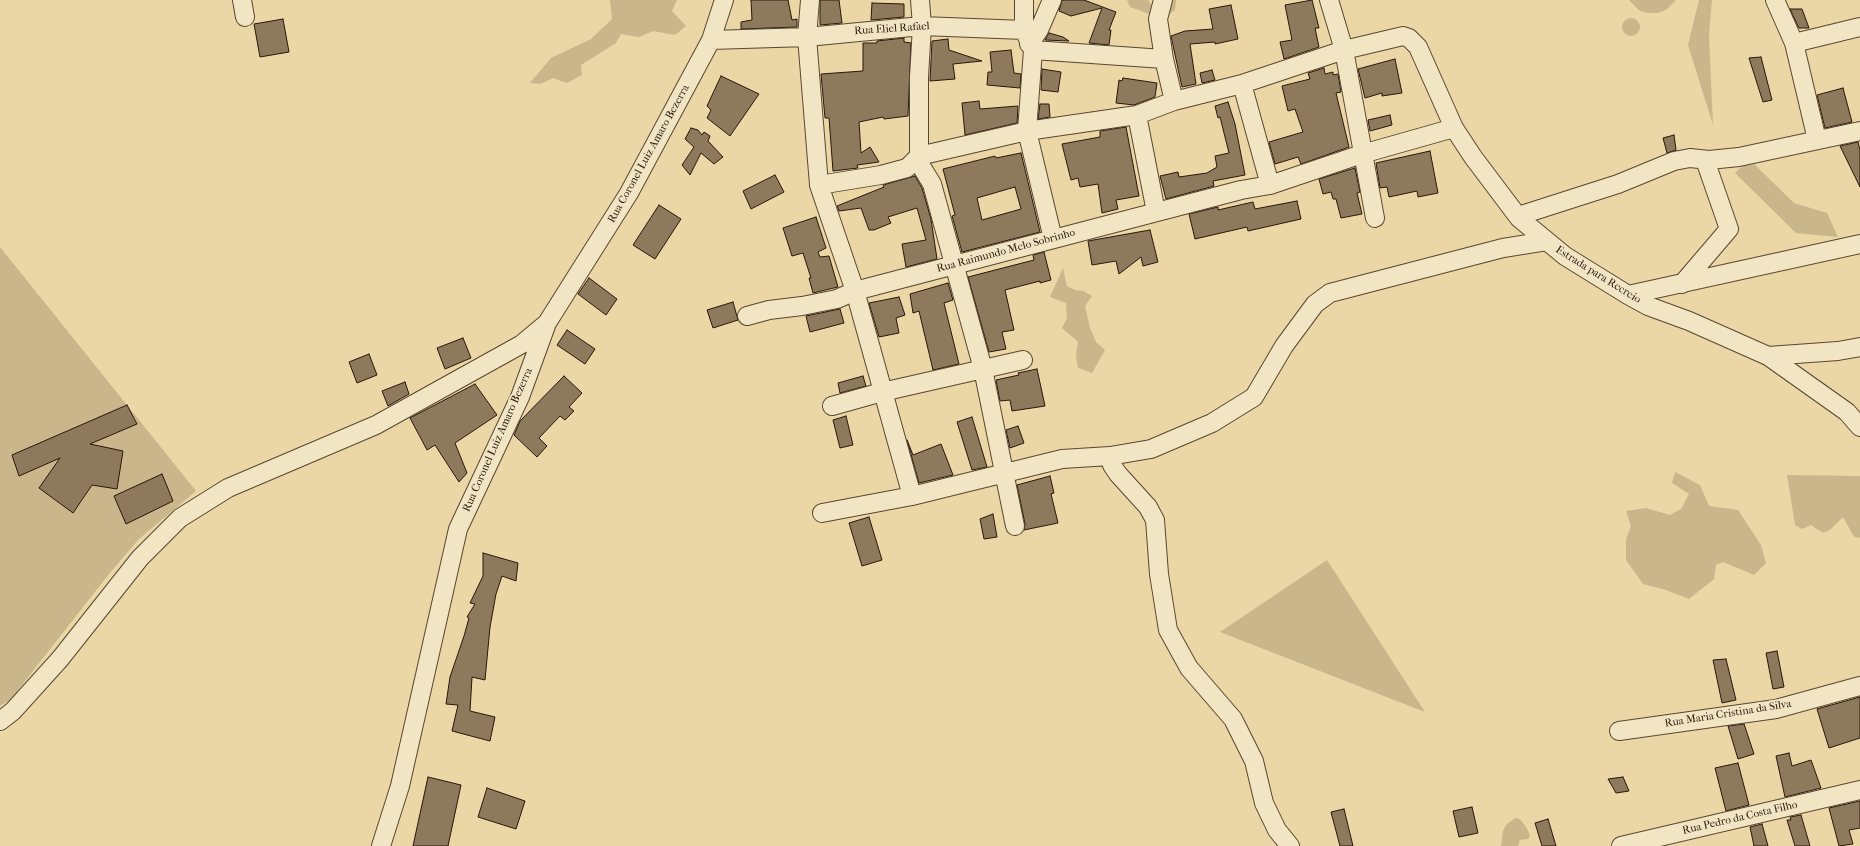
<!DOCTYPE html>
<html>
<head>
<meta charset="utf-8">
<style>
  body { margin:0 }
  canvas { display:block; background:#ead7a5 }
</style>
</head>
<body>
<canvas width="1860" height="846"></canvas>
<script>
const ctx = document.querySelector('canvas').getContext('2d');
ctx.lineJoin = 'round';
function fillPath(path, color) { ctx.fillStyle = color; ctx.fill(path, 'evenodd'); }
const toPath = rows => new Path2D(rows.map(r => 'M' + r).join(''));
function strokePath(path, color, width, dash) { ctx.strokeStyle = color; ctx.lineWidth = width; ctx.lineCap = dash ? 'butt' : 'round'; ctx.setLineDash(dash || []); ctx.stroke(path); }
function label(font, color, halo, rows, align = 'center') {
  ctx.font = font + ' "IM FELL French Canon",serif'; ctx.lineWidth = 4; ctx.setLineDash([]); ctx.textBaseline = 'middle'; ctx.strokeStyle = halo; ctx.fillStyle = color; for (const [text, x, y, turn = 0] of rows) {
    ctx.save(); ctx.translate(x, y); ctx.rotate((+turn || 0) * Math.PI / 180); ctx.textAlign = isNaN(turn) ? turn : align; if (halo) ctx.strokeText(text, 0, 0); ctx.fillText(text, 0, 0); ctx.restore();
  }
}
const green = toPath([
  [610,0,677,0,672,11,686,26,675,35,653,31,639,37,621,34,616,43,581,65,582,75,567,83,553,78,540,84,530,83,551,58,591,39,612,19],
  [1127,0,1148,0,1154,8,1158,0,1176,0,1175,10,1163,19,1130,7],
  [1629,0,1676,0,1666,10,1658,13,1649,13,1640,11],
  [1699,0,1712,0,1709,34,1713,125,1688,45],
  '1622 27a9 9 0 1 1 18 0a9 9 0 1 1-18 0Z',
  [1749,159,1794,203,1827,213,1838,237,1796,233,1735,173],
  [0,247,196,491,139,539,109,574,11,699,0,706],
  [1063,268,1067,286,1075,290,1083,291,1092,296,1085,306,1090,328,1096,342,1105,350,1092,373,1078,368,1076,355,1078,342,1062,328,1067,318,1066,303,1050,297],
  [1675,472,1700,485,1709,506,1738,510,1761,545,1766,563,1754,575,1723,562,1716,565,1714,579,1689,599,1666,590,1643,584,1626,560,1626,539,1631,526,1626,511,1646,508,1670,515,1681,509,1689,494,1672,483],
  [1787,475,1860,476,1860,538,1854,537,1843,517,1830,530,1823,533,1811,525,1802,529,1795,525],
  [1327,560,1425,712,1220,632],
  [1515,818,1520,819,1526,827,1530,835,1528,839,1520,840,1518,846,1501,846,1503,831,1506,825]
]);
const building = toPath([
  [751,0,788,0,792,20,797,19,797,27,741,29,741,22,752,20,751,0],
  [820,0,839,0,842,23,820,25,820,0],
  [1062,0,1084,0,1116,12,1109,30,1111,30,1109,45,1089,43,1102,8,1071,16,1059,11,1062,0],
  [1312,0,1319,28,1315,28,1319,47,1284,59,1280,42,1292,40,1285,5,1312,0],
  [872,3,904,4,904,17,871,20,872,3],
  [1231,5,1238,39,1215,44,1215,42,1190,44,1196,84,1182,87,1171,36,1185,31,1213,29,1209,9,1231,5],
  [1790,9,1802,9,1809,28,1799,28,1790,9],
  [283,19,289,52,260,57,254,24,283,19],
  [1049,33,1063,37,1069,41,1045,40,1049,33],
  [904,38,904,42,911,43,908,116,884,119,883,117,859,122,861,153,870,147,879,162,857,165,858,168,833,171,829,118,825,118,821,74,863,71,863,43,877,43,877,41,904,38],
  [948,39,949,50,982,61,953,64,955,79,930,81,932,41,948,39],
  [1011,50,1014,73,1021,74,1020,88,987,85,988,72,992,72,990,52,1011,50],
  [1761,57,1772,100,1763,102,1749,58,1761,57],
  [1395,59,1402,93,1382,96,1382,93,1365,98,1358,69,1395,59],
  [1324,68,1325,74,1333,72,1333,75,1338,74,1341,92,1336,93,1349,147,1301,164,1298,157,1275,164,1269,142,1303,132,1295,109,1288,111,1282,86,1310,79,1308,73,1324,68],
  [1042,69,1061,72,1058,92,1041,90,1042,69],
  [1212,70,1215,80,1202,83,1200,73,1212,70],
  [721,76,759,94,730,136,707,118,711,110,707,106,721,76],
  [1123,78,1157,83,1155,97,1134,105,1116,103,1119,80,1122,81,1123,78],
  [1843,88,1852,122,1825,128,1817,95,1843,88],
  [979,101,980,109,1018,106,1017,123,965,135,962,103,979,101],
  [1228,102,1235,124,1245,175,1213,181,1214,186,1166,199,1160,176,1178,172,1179,177,1207,173,1217,167,1215,156,1229,153,1220,117,1218,118,1215,106,1228,102],
  [1040,104,1049,104,1050,117,1038,119,1040,104],
  [1390,115,1392,125,1370,131,1368,120,1390,115],
  [1126,127,1139,196,1116,200,1118,209,1102,213,1098,184,1080,187,1078,178,1071,180,1062,144,1100,137,1100,131,1126,127],
  [691,128,698,130,702,135,704,132,710,136,708,141,723,157,714,164,701,153,690,175,682,165,694,147,685,139,691,128],
  [1674,135,1676,150,1667,153,1663,138,1674,135],
  [1858,142,1860,150,1860,187,1840,146,1858,142],
  [1430,151,1438,193,1418,197,1417,191,1389,197,1387,187,1380,188,1376,163,1430,151],
  [1021,153,1040,232,962,252,952,216,955,215,943,169,995,156,996,158,1021,153],
  [1015,187,1021,209,982,220,977,198,1015,187],
  [1355,168,1360,192,1357,193,1362,214,1341,218,1336,199,1333,199,1331,192,1323,194,1319,179,1355,168],
  [775,175,784,192,751,209,743,191,775,175],
  [915,176,922,188,931,219,937,259,906,267,902,244,926,240,917,208,888,217,891,223,874,230,869,230,861,208,839,211,837,206,884,187,883,185,915,176],
  [1297,201,1301,219,1248,231,1247,227,1195,239,1189,214,1218,207,1218,210,1253,202,1255,209,1297,201],
  [659,205,681,219,655,259,633,245,659,205],
  [816,217,826,248,818,252,820,257,829,256,838,287,813,293,809,278,811,278,803,253,792,256,783,228,816,217],
  [1150,230,1158,262,1143,266,1141,257,1119,274,1116,261,1092,265,1088,241,1150,230],
  [1044,252,1051,280,1040,283,1040,281,1005,290,1014,330,1002,332,1006,349,989,352,968,277,1034,260,1033,255,1044,252],
  [589,278,617,299,606,315,578,294,589,278],
  [948,283,953,300,944,303,959,364,933,370,919,311,913,313,910,294,948,283],
  [899,297,905,315,896,318,899,333,879,337,869,303,899,297],
  [733,302,738,320,713,328,707,310,733,302],
  [840,309,844,323,810,332,806,316,840,309],
  [567,330,595,349,585,364,557,345,567,330],
  [463,338,471,358,445,369,437,348,463,338],
  [369,354,377,375,357,383,349,362,369,354],
  [1037,369,1045,406,1012,411,1010,400,1000,401,996,380,1019,375,1018,373,1037,369],
  [564,376,582,393,569,407,574,411,565,420,560,416,539,438,547,446,537,457,514,435,520,421,564,376],
  [863,376,866,386,840,393,838,383,863,376],
  [405,382,409,394,388,406,382,391,405,382],
  [475,384,497,415,455,443,467,473,459,482,435,445,427,450,410,418,475,384],
  [127,405,137,424,90,444,123,451,117,489,92,485,73,513,39,488,60,458,19,476,12,455,127,405],
  [846,416,853,445,840,448,833,420,846,416],
  [972,417,987,467,972,470,957,422,972,417],
  [1018,426,1024,443,1010,448,1006,430,1018,426],
  [907,440,913,455,941,444,953,475,919,483,907,440],
  [162,474,173,501,126,524,114,496,162,474],
  [1050,476,1054,493,1051,494,1058,523,1024,530,1025,524,1017,485,1050,476],
  [993,514,997,537,984,539,980,519,993,514],
  [869,517,882,560,862,566,849,523,869,517],
  [483,553,518,563,516,581,502,576,496,594,490,627,485,680,472,677,470,711,495,717,490,741,452,731,458,705,446,704,450,677,464,636,469,618,467,617,475,604,470,603,483,576,483,553],
  [1777,651,1784,687,1773,689,1766,653,1777,651],
  [1726,659,1736,700,1722,703,1713,660,1726,659],
  [1860,697,1860,738,1829,748,1817,709,1860,697],
  [1744,724,1754,754,1738,759,1728,726,1744,724],
  [1789,753,1792,766,1811,760,1821,788,1785,797,1776,756,1789,753],
  [1738,763,1749,805,1726,811,1715,768,1738,763],
  [428,777,461,785,448,846,413,846,428,777],
  [1623,777,1629,791,1616,793,1608,779,1623,777],
  [487,788,525,801,516,829,478,817,487,788],
  [1860,801,1860,828,1849,830,1853,844,1839,846,1829,808,1860,801],
  [1472,807,1478,833,1459,837,1453,811,1472,807],
  [1344,809,1353,846,1340,846,1331,812,1344,809],
  [1801,815,1810,846,1795,846,1787,820,1791,820,1790,817,1801,815],
  [1548,819,1556,846,1542,846,1535,823,1548,819],
  [1762,824,1768,846,1754,846,1750,827,1762,824]
]);
const minor = toPath([
  [242,0,245,17],
  [810,0,807,37,819,185],
  [920,0,922,26,919,77,919,156,921,166,932,184,983,369,1015,526],
  [1024,0,1024,30,1033,50,1027,131,1053,239],
  [1163,0,1158,19,1164,59,1174,101],
  [1329,0,1344,50,1375,218],
  [1775,0,1794,43,1817,140],
  [711,40,807,37,922,26,1024,30],
  [1794,43,1860,27],
  [1029,44,1039,30,1052,0],
  [1033,50,1164,59],
  [1242,84,1270,185],
  [1137,115,1156,212],
  [1518,216,1618,184,1674,161,1690,158,1709,160,1739,157,1860,131],
  [1682,284,1729,229,1705,160],
  [1628,295,1860,244],
  [747,316,769,310,802,306,837,299,855,291,819,185,881,175,907,168,919,156,1027,131,1137,115,1174,101,1242,84,1344,50,1403,36,1409,38,1418,47,1454,128,1473,157,1519,218,1565,256,1628,295,1648,306,1689,321,1768,356,1838,351,1860,347],
  [1768,356,1847,412,1860,427],
  [832,406,882,392,1023,360],
  [1110,456,1151,449,1212,423,1254,397,1284,346,1315,304,1330,293,1503,248,1547,241],
  [912,496,855,291,1241,190,1270,185,1362,154,1454,128],
  [822,513,912,496,1062,459,1110,456,1112,465,1118,474,1148,507,1155,520,1159,574,1168,630,1189,668,1233,719,1254,761,1264,803,1277,830,1290,846],
  [0,721,13,711,60,659,140,558,180,518,228,488,376,425,522,344,546,324],
  [1619,731,1776,709,1860,686],
  [381,846,400,786,458,529,520,397,547,323,629,193,711,40,724,0],
  [1621,846,1860,790]
]);
const streetNames = [
  ["Rua Eliel Rafael",892,29,-4],
  ["Rua Coronel Luiz Amaro Bezerra",649,154,-61],
  ["Rua Raimundo Melo Sobrinho",1006,251,-15],
  ["Estrada para Recreio",1598,275,32],
  ["Rua Coronel Luiz Amaro Bezerra",498,440,-66],
  ["Rua Maria Cristina da Silva",1728,714,-9],
  ["Rua Pedro da Costa Filho",1740,818,-13]
];
fillPath(green, '#c9b68b');
fillPath(building, '#8d7a5c');
strokePath(building, '#29160c', 1);
strokePath(minor, '#594632', 20);
strokePath(minor, '#f1e5c4', 18);
label('11px', '#29160c', '#f1e5c4', streetNames);
</script>
</body>
</html>
